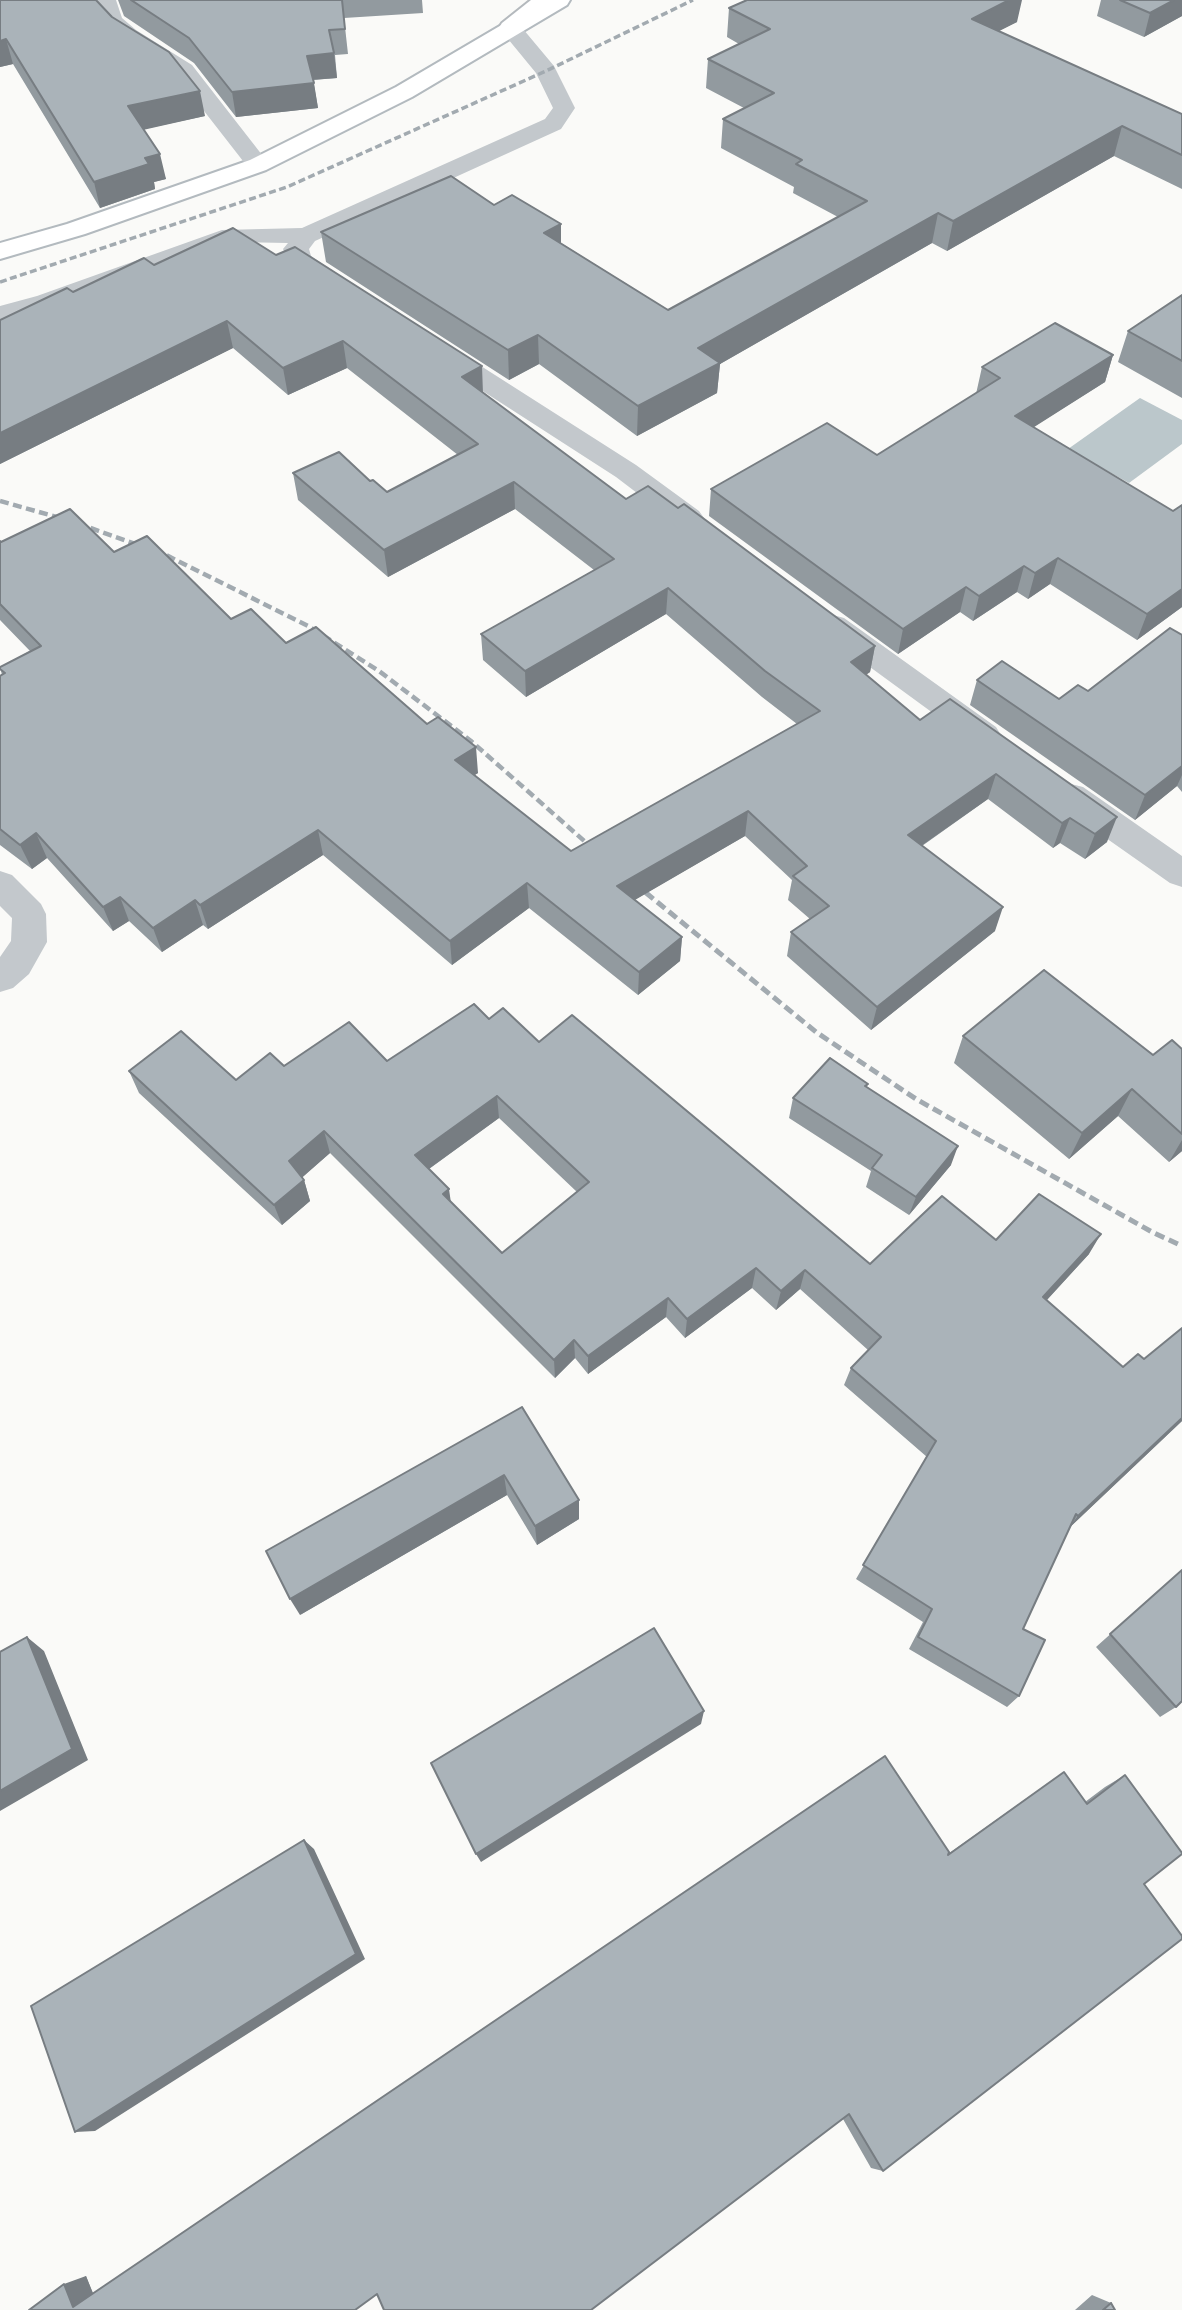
<!DOCTYPE html>
<html>
<head>
<meta charset="utf-8">
<style>
  body { margin:0 }
  canvas { display:block; background:#fafaf8 }
</style>
</head>
<body>
<canvas width="1182" height="2310"></canvas>
<script>
const ctx = document.querySelector('canvas').getContext('2d');
ctx.lineJoin = 'round';
function fillPath(path, color) { ctx.fillStyle = color; ctx.fill(path, 'evenodd'); }
const toPath = rows => new Path2D(rows.map(r => 'M' + r).join(''));
function strokePath(path, color, width, dash) { ctx.strokeStyle = color; ctx.lineWidth = width; ctx.lineCap = dash ? 'butt' : 'round'; ctx.setLineDash(dash || []); ctx.stroke(path); }
const water = toPath([
  [1140,398,1182,420,1182,444,1129,483,1068,449]
]);
const street = toPath([
  [94,0,116,0,122,18,136,30,192,65,266,160,270,165,266,170,250,170,176,75,120,40,101,20,94,0],
  [510,21,518,23,554,66,575,108,561,129,315,241,309,249,311,256,342,277,346,282,342,287,333,290,324,287,291,265,283,249,288,243,234,242,55,306,0,322,0,306,37,296,222,230,302,228,545,119,553,108,536,73,499,28,502,23,510,21],
  [439,343,448,345,636,465,699,511,704,518,699,525,689,527,679,525,616,477,430,357,426,351,430,345,439,343],
  [833,615,844,618,996,727,1001,735,996,743,985,747,974,743,822,632,818,625,822,618,833,615],
  [1071,784,1083,787,1182,856,1182,887,1170,883,1059,805,1054,796,1059,787,1071,784],
  [0,871,12,875,41,904,46,914,47,942,29,974,13,988,0,992,0,957,11,941,12,918,0,906,0,871]
]);
const secondary = toPath([
  [544,0,570,0,567,5,412,97,266,170,85,234,0,259,0,243,67,224,250,160,396,87,544,0]
]);
const highway = toPath([
  [531,0,555,0,518,33,502,33,499,28,502,23,531,0]
]);
const railFar2 = toPath([
  [0,282,287,187,546,71,693,0]
]);
const railFar1 = toPath([
  [0,501,71,521,166,555,308,626,379,671,471,741,599,854],
  [631,881,636,885]
]);
const rail = toPath([
  [634,883,816,1032,916,1099,1152,1232,1182,1246]
]);
const wall = toPath([
  [0,0,205,116,144,129,166,179,154,182,155,189,100,208,13,64,0,67],
  [118,0,422,0,423,13,344,18,348,54,335,55,337,78,313,80,318,108,236,117,194,63,124,16],
  [1101,0,1182,0,1182,16,1144,37,1097,16],
  [729,8,1017,22,998,31,1182,114,1182,189,1114,156,947,251,932,243,720,364,717,393,637,436,539,364,509,380,326,262,321,232,494,205,561,224,561,243,668,310,838,217,793,193,794,187,721,148,723,119,744,108,706,88,708,59,739,44,727,37],
  [154,265,483,393,626,499,678,508,875,646,870,672,866,675,920,720,1107,842,1085,859,1060,843,1053,848,988,799,922,846,995,931,871,1030,787,956,791,932,810,919,788,900,792,880,745,836,634,900,682,937,680,961,638,995,529,908,452,965,323,855,208,929,203,925,162,952,129,921,113,931,47,858,32,869,0,845,0,676,2,675,0,667,30,651,0,620,0,541,1,542,114,552,231,619,286,643,478,773,474,775,571,851,797,724,762,697,666,614,526,697,483,660,481,634,594,570,515,509,388,577,298,500,293,473,370,481,387,492,458,455,347,368,288,395,233,348,0,464,0,320,73,292],
  [1182,295,1182,398,1118,362,1128,331],
  [1113,355,1105,382,1033,427,1173,511,1182,505,1182,607,1137,640,1050,584,1028,599,1017,592,973,621,960,612,898,654,709,516,711,489,877,455,976,394,982,367],
  [1182,635,1182,792,1177,786,1135,820,970,705,977,680,1059,699,1088,691],
  [489,1019,539,1042,870,1264,996,1240,1089,1254,1047,1300,1182,1421,1070,1527,1023,1629,1019,1696,1007,1707,909,1649,923,1622,856,1579,927,1457,844,1385,851,1368,868,1350,800,1289,776,1310,752,1288,685,1338,666,1317,588,1374,575,1358,555,1378,330,1153,302,1177,304,1180,310,1201,282,1225,139,1093,129,1071,236,1080,284,1066,387,1061],
  [499,1118,577,1192,502,1253,451,1202,429,1169],
  [963,1036,1153,1055,1182,1049,1182,1151,1169,1162,1118,1116,1069,1159,954,1063],
  [868,1084,867,1087,951,1165,909,1215,866,1187,871,1171,789,1118,793,1098],
  [522,1407,579,1500,579,1519,537,1545,507,1495,300,1615],
  [1182,1570,1176,1707,1160,1717,1096,1647],
  [1064,1772,1085,1802,1105,1787,1125,1775,1144,1884,883,2171,871,2168,843,2119,377,2294,29,2310,86,2276,93,2294,948,1854],
  [1092,2295,1111,2303,1115,2310,1075,2310]
]);
const shadedWall = toPath([
  [1009,0,1022,0,1017,22,966,48,972,19],
  [1174,0,1182,0,1182,16,1144,37,1150,13],
  [6,39,13,64,0,67,0,41],
  [334,53,337,78,310,80,307,56],
  [314,83,318,108,236,117,232,92],
  [200,91,205,116,134,132,128,106],
  [1122,126,1114,156,947,251,953,221],
  [160,154,166,179,154,182,155,189,100,208,94,182,145,158],
  [938,213,932,243,720,364,717,393,637,436,638,406,698,348],
  [561,224,561,254,544,233],
  [227,321,233,348,0,464,0,433],
  [538,335,539,364,509,380,508,350],
  [343,341,347,368,288,395,283,368],
  [1113,355,1105,382,1009,443,1015,416],
  [482,366,483,394,462,377],
  [514,482,515,509,388,577,384,550],
  [1058,558,1050,584,1028,599,1035,573],
  [1024,566,1017,592,973,621,979,596],
  [966,587,960,612,898,654,903,629],
  [668,588,666,614,526,697,525,671],
  [1182,589,1182,607,1137,640,1147,614],
  [875,646,870,672,846,688,851,662],
  [476,747,478,773,458,786,455,760],
  [1182,766,1182,775,1177,786,1135,820,1145,795],
  [996,774,988,799,901,860,908,835],
  [748,811,745,836,616,911,617,886],
  [1117,817,1107,842,1085,859,1095,834],
  [1070,818,1060,843,1053,848,1062,823],
  [318,830,323,855,208,929,200,905],
  [36,833,47,858,32,869,20,845],
  [527,883,529,908,452,965,450,941],
  [120,897,129,921,113,931,103,907],
  [195,900,203,925,162,952,153,928],
  [1003,907,995,931,871,1030,877,1007],
  [682,937,680,961,638,995,639,972],
  [1132,1089,1118,1116,1069,1159,1082,1133],
  [497,1096,499,1118,419,1176,415,1155],
  [324,1131,330,1153,296,1183,289,1161],
  [1182,1140,1182,1151,1169,1162],
  [958,1146,951,1165,909,1215,916,1197],
  [304,1180,310,1201,282,1225,274,1205],
  [449,1189,452,1210,443,1194],
  [1101,1234,1089,1254,1032,1316,1043,1297],
  [756,1268,752,1288,685,1338,687,1319],
  [805,1270,800,1289,776,1310,781,1291],
  [668,1298,666,1317,588,1374,588,1356],
  [574,1340,575,1358,555,1378,554,1360],
  [1182,1418,1182,1421,1066,1531,1078,1516],
  [504,1475,507,1495,300,1615,290,1599],
  [579,1500,579,1519,537,1545,535,1526],
  [27,1637,44,1651,88,1760,0,1811,0,1791],
  [704,1711,701,1724,481,1862,476,1854],
  [304,1840,314,1849,365,1959,95,2131,75,2132],
  [86,2276,95,2298,73,2307,64,2284]
]);
const building = toPath([
  [0,0,96,0,112,17,169,52,200,91,128,106,160,154,145,158,149,164,94,182,6,39,0,41,0,0],
  [131,0,342,0,345,29,329,30,334,53,307,56,314,83,232,92,189,38,131,0],
  [747,0,1009,0,972,19,1182,114,1182,155,1122,126,953,221,938,213,698,348,720,363,638,406,538,335,508,350,321,232,451,176,494,205,512,195,561,224,544,233,668,310,867,201,796,164,802,160,723,119,774,93,708,59,770,29,729,8,747,0],
  [1120,0,1174,0,1150,13,1120,0],
  [233,228,276,255,295,247,482,366,462,377,626,499,648,486,678,508,684,504,875,646,851,662,920,720,950,699,1117,817,1095,834,1070,818,1062,823,996,774,908,835,1003,907,877,1007,791,932,829,906,793,876,807,866,748,811,617,886,682,937,639,972,527,883,450,941,318,830,200,905,195,900,153,928,120,897,103,907,36,833,20,845,0,829,0,676,5,673,0,669,0,667,41,646,0,604,0,541,1,542,70,509,114,552,147,536,231,619,251,609,286,643,316,627,427,724,438,717,476,747,455,760,571,851,820,711,765,671,668,588,525,671,481,634,614,559,514,482,384,550,293,473,339,452,370,481,373,480,387,492,478,444,343,341,283,368,227,321,0,433,0,320,67,288,73,292,144,258,154,265,233,228],
  [1182,295,1182,361,1128,331,1182,295],
  [1055,323,1113,355,1015,416,1173,511,1182,505,1182,589,1147,614,1058,558,1035,573,1024,566,979,596,966,587,903,629,711,489,827,423,877,455,1000,378,982,367,1055,323],
  [1170,628,1182,635,1182,766,1145,795,977,680,1002,661,1059,699,1078,685,1088,691,1170,628],
  [1044,970,1153,1055,1172,1040,1182,1049,1182,1134,1132,1089,1082,1133,963,1036,1044,970],
  [474,1004,489,1019,503,1008,539,1042,572,1015,870,1264,942,1196,996,1240,1039,1194,1101,1234,1043,1297,1123,1367,1138,1354,1144,1359,1182,1328,1182,1418,1078,1516,1076,1514,1023,1629,1045,1640,1019,1696,918,1637,932,1609,863,1565,936,1441,851,1368,881,1337,805,1270,781,1291,756,1268,687,1319,668,1298,588,1356,574,1340,554,1360,324,1131,289,1161,304,1180,274,1205,129,1071,181,1031,236,1080,270,1053,284,1066,349,1022,387,1061,474,1004],
  [497,1096,589,1182,502,1253,443,1194,449,1189,415,1155,497,1096],
  [830,1058,868,1084,865,1086,958,1146,916,1197,872,1168,882,1155,793,1098,830,1058],
  [522,1407,579,1500,535,1526,504,1475,290,1599,266,1551,522,1407],
  [1182,1570,1182,1701,1176,1707,1110,1634,1182,1570],
  [654,1628,704,1711,476,1854,431,1763,654,1628],
  [27,1637,72,1749,0,1791,0,1652,27,1637],
  [885,1756,949,1852,948,1855,1064,1772,1087,1804,1125,1775,1182,1853,1182,1854,1144,1884,1182,1936,1182,1939,883,2171,849,2114,591,2310,384,2310,377,2294,355,2310,29,2310,64,2284,73,2307,885,1756],
  [304,1840,356,1954,75,2132,31,2006,304,1840],
  [1111,2303,1115,2310,1103,2310,1111,2303]
]);
fillPath(water, '#bbc7cb');
strokePath(secondary, '#b3babf', 4);
strokePath(highway, '#b4b9bd', 4);
fillPath(street, '#c3c8cc');
fillPath(secondary, '#fff');
fillPath(highway, '#fff');
strokePath(railFar2, '#a2aab0', 3.5, [7, 3.5]);
strokePath(railFar1, '#a2aab0', 4.5, [9, 4.5]);
strokePath(rail, '#a2aab0', 5, [10, 5]);
fillPath(wall, '#929a9f');
fillPath(shadedWall, '#777d82');
fillPath(building, '#aab3b9');
strokePath(building, '#777d82', 2);
</script>
</body>
</html>
